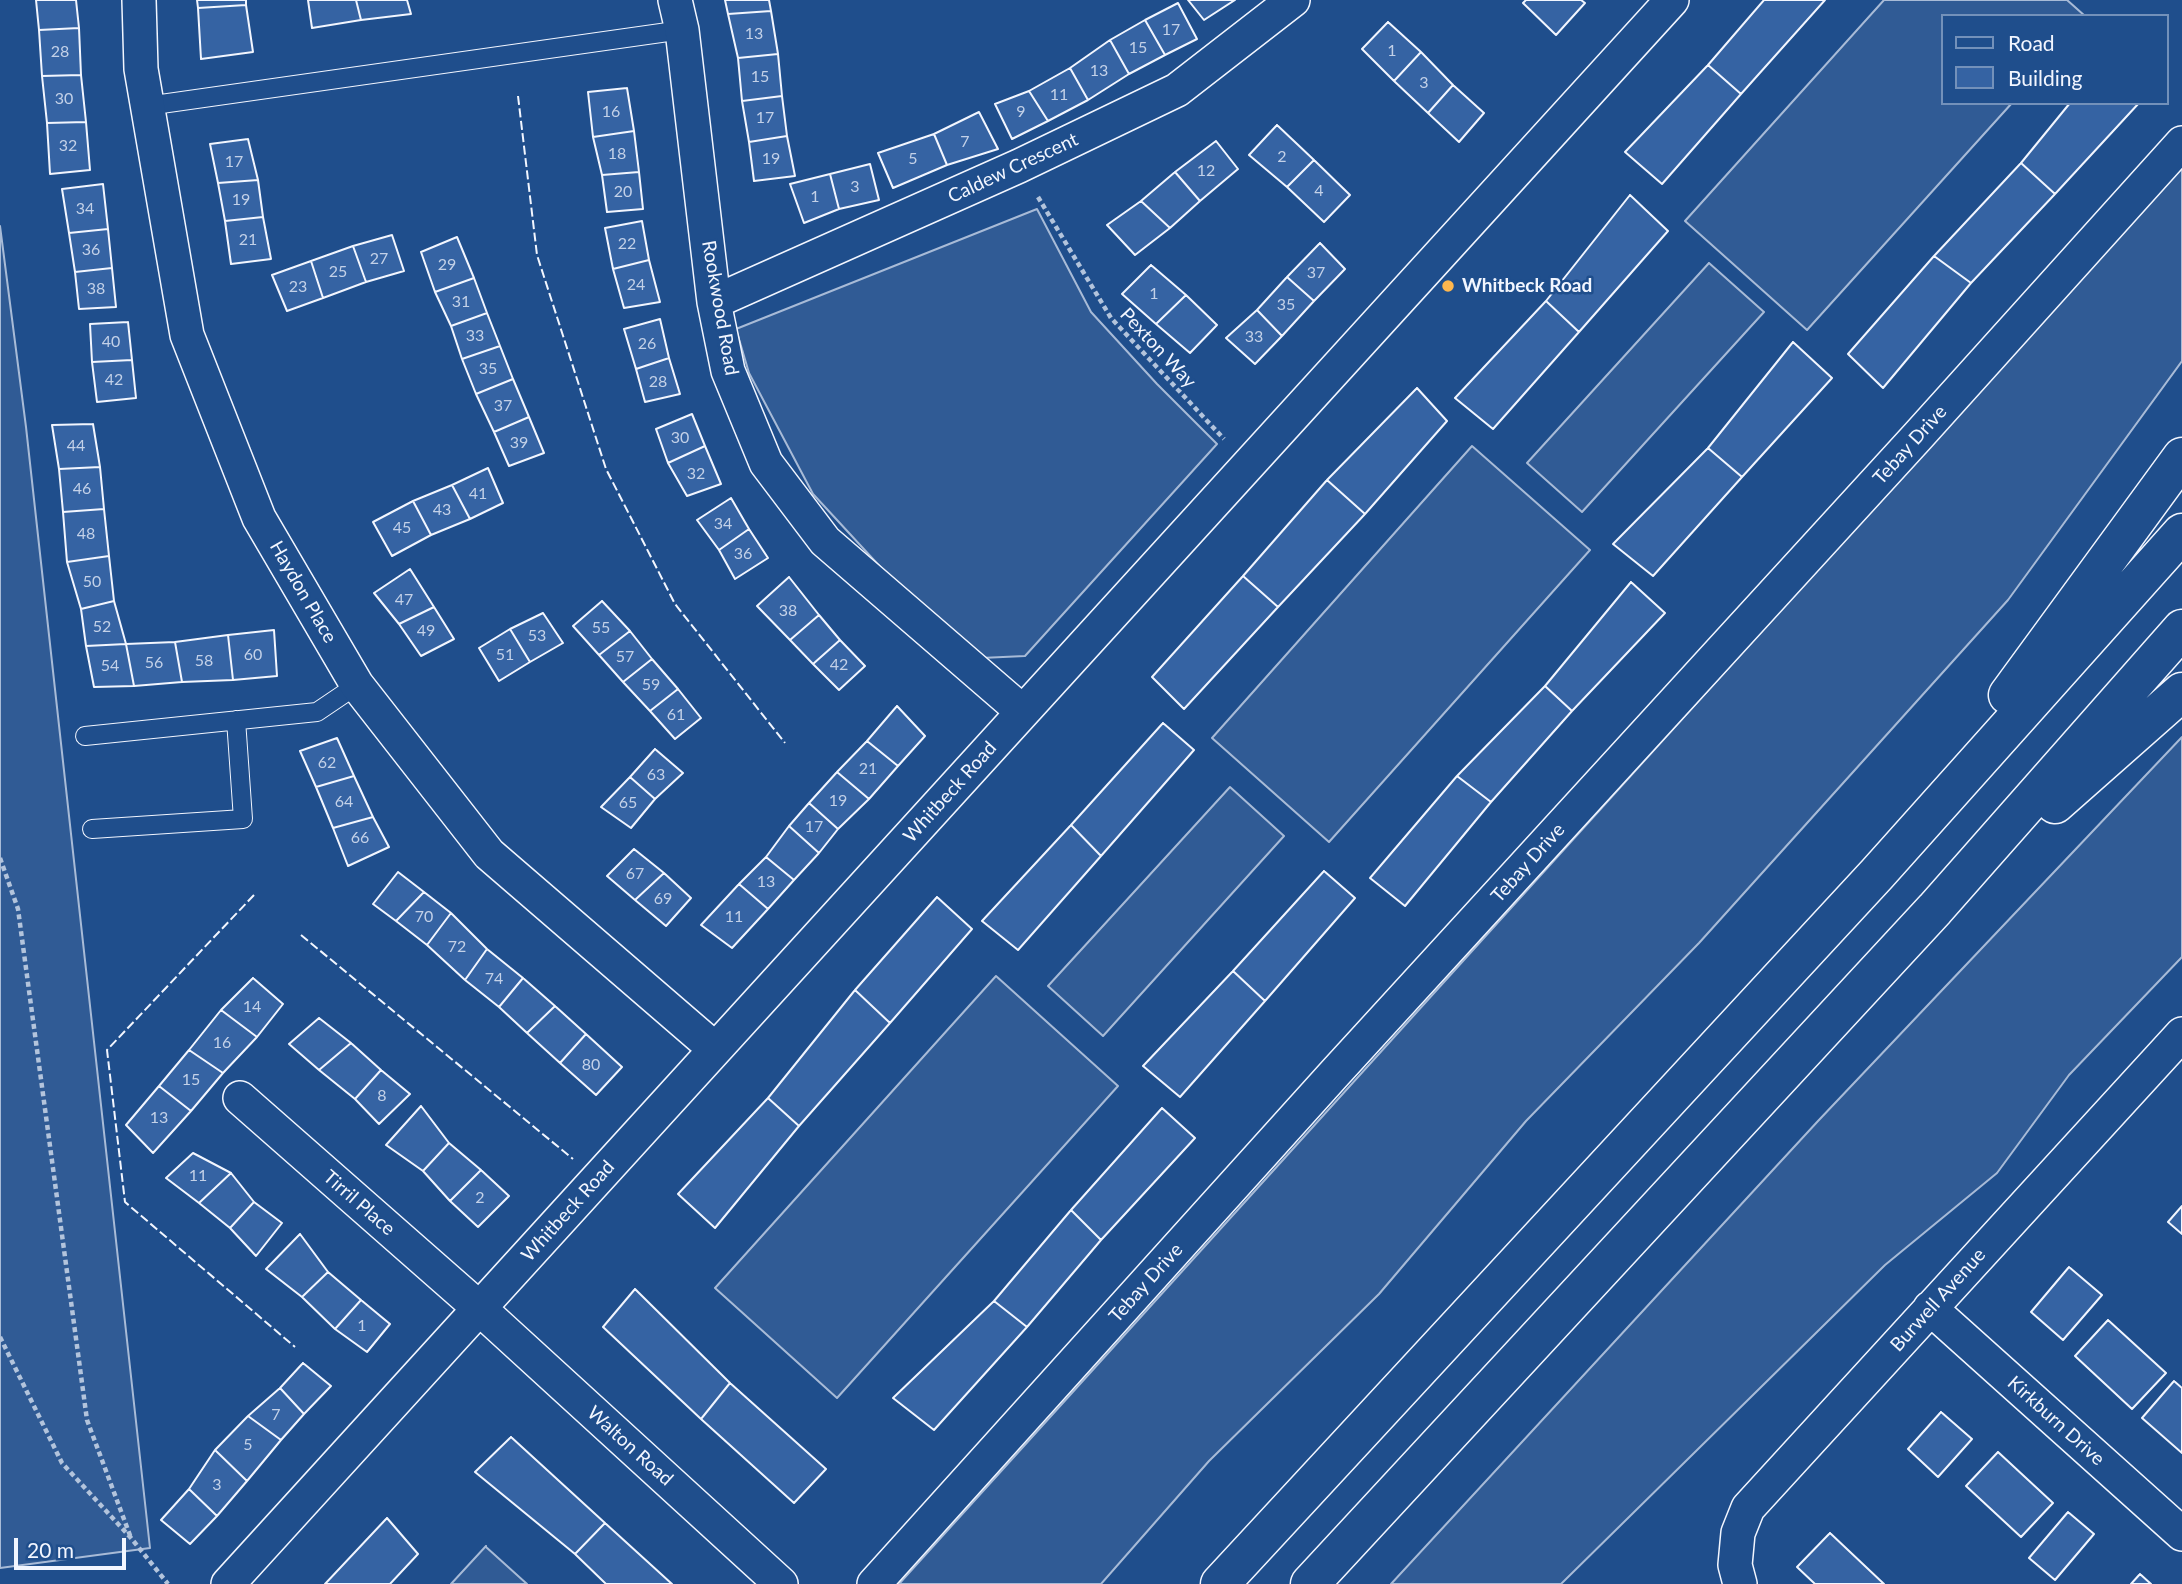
<!DOCTYPE html>
<html>
<head>
<meta charset="utf-8">
<style>
  body { margin:0 }
  #map { position:relative; width:2182px; height:1584px; overflow:hidden; background:#1f4e8c; font-family:Lato,sans-serif }
  canvas { display:block }
  .legend { position:absolute; left:1941px; top:14px; width:228px; height:91px; box-sizing:border-box; background:#1f4e8c; border:2px solid #7391ba; margin:0; padding:9px 12px; list-style:none; font-size:21px; color:#f2f6ff }
  .legend li { display:flex; align-items:center; gap:14px; height:35px }
  .legend b { width:35px; border:2px solid #7391ba }
  .scale { position:absolute; left:14px; top:1538px; width:112px; height:32px; box-sizing:border-box; border:4px solid #f2f6ff; border-top:0; padding-left:9px; font-size:21px; line-height:24px; white-space:nowrap; color:#f2f6ff; -webkit-text-stroke:5px #1f4e8c; paint-order:stroke }
</style>
</head>
<body>
<div id="map">
<canvas width="2182" height="1584"></canvas>
<ul class="legend">
<li><b style="height:9px;background:#1f4e8c"></b>Road</li>
<li><b style="height:19px;background:#3563a3"></b>Building</li>
</ul>
<div class="scale">20 m</div>
</div>
<script>
const ctx = document.querySelector('canvas').getContext('2d');
ctx.lineJoin = 'round';
function fillPath(path, color) { ctx.fillStyle = color; ctx.fill(path, 'evenodd'); }
const toPath = rows => new Path2D(rows.map(r => 'M' + r).join(''));
function strokePath(path, color, width, dash) { ctx.strokeStyle = color; ctx.lineWidth = width; ctx.lineCap = dash ? 'butt' : 'round'; ctx.setLineDash(dash || []); ctx.stroke(path); }
function label(font, color, halo, rows, align = 'center') {
  ctx.font = font + ' Lato,sans-serif'; ctx.lineWidth = 5; ctx.setLineDash([]); ctx.textBaseline = 'middle'; ctx.strokeStyle = halo; ctx.fillStyle = color; for (const [text, x, y, turn = 0] of rows) {
    ctx.save(); ctx.translate(x, y); ctx.rotate((+turn || 0) * Math.PI / 180); ctx.textAlign = isNaN(turn) ? turn : align; if (halo) ctx.strokeText(text, 0, 0); ctx.fillText(text, 0, 0); ctx.restore();
  }
}
const built = toPath([
  [1884,0,2067,0,2085,16,1942,16,1942,103,2012,103,1807,330,1685,221,1884,0],
  [2182,167,2182,361,2008,600,1699,943,1526,1121,1379,1294,1209,1461,1101,1584,899,1584,2182,167],
  [1037,209,1091,312,1157,384,1217,444,1025,656,981,658,897,585,813,494,749,373,736,329,1037,209],
  [0,226,26,427,150,1548,0,1568,0,226],
  [1709,263,1764,312,1582,512,1527,463,1709,263],
  [1472,446,1590,550,1329,842,1212,738,1472,446],
  [2182,737,2182,957,2069,1075,1997,1173,1885,1265,1561,1584,1391,1584,1818,1121,2182,737],
  [1230,787,1284,836,1103,1036,1048,986,1230,787],
  [996,976,1118,1086,837,1398,715,1288,996,976],
  [486,1546,486,1547,527,1584,451,1584,486,1546]
]);
const building = toPath([
  [36,0,76,0,79,28,39,30,36,0],
  [197,0,246,0,246,5,198,8,197,0],
  [308,0,356,0,361,20,312,28,308,0],
  [356,0,407,0,411,14,361,20,356,0],
  [725,0,769,0,771,11,728,14,725,0],
  [1188,0,1235,0,1204,20,1188,0],
  [1526,0,1581,0,1585,3,1556,35,1523,3,1526,0],
  [1764,0,1825,0,1741,94,1708,65,1764,0],
  [1178,3,1197,39,1165,55,1145,20,1178,3],
  [246,5,253,52,201,59,198,8,246,5],
  [771,11,778,54,738,58,728,14,771,11],
  [1145,20,1165,55,1129,74,1110,40,1145,20],
  [1388,22,1421,52,1394,81,1362,49,1388,22],
  [79,28,81,75,42,76,39,30,79,28],
  [1110,40,1129,74,1088,100,1070,68,1110,40],
  [1421,52,1453,85,1428,113,1394,81,1421,52],
  [778,54,782,96,742,101,738,58,778,54],
  [1708,65,1741,94,1662,184,1625,152,1708,65],
  [1070,68,1088,100,1048,121,1029,91,1070,68],
  [81,75,86,122,47,123,42,76,81,75],
  [1453,85,1484,113,1459,142,1428,113,1453,85],
  [627,88,634,131,593,137,588,92,627,88],
  [1029,91,1048,121,1012,139,995,104,1029,91],
  [782,96,787,136,749,142,742,101,782,96],
  [2070,103,2139,103,2055,194,2021,163,2070,103],
  [979,112,998,149,947,165,934,134,979,112],
  [86,122,90,170,50,174,47,123,86,122],
  [1277,125,1314,160,1287,187,1249,155,1277,125],
  [634,131,639,172,602,175,593,137,634,131],
  [934,134,947,165,893,188,878,153,934,134],
  [787,136,795,176,754,181,749,142,787,136],
  [248,139,258,180,218,183,210,144,248,139],
  [1216,141,1238,169,1200,201,1175,172,1216,141],
  [1314,160,1350,195,1324,222,1287,187,1314,160],
  [2021,163,2055,194,1971,283,1934,256,2021,163],
  [870,164,879,200,839,209,830,174,870,164],
  [639,172,643,209,607,212,602,175,639,172],
  [1175,172,1200,201,1170,228,1141,201,1175,172],
  [830,174,839,209,804,223,790,184,830,174],
  [258,180,263,217,225,221,218,183,258,180],
  [103,184,108,229,69,233,62,189,103,184],
  [1630,195,1668,231,1579,332,1546,301,1630,195],
  [1141,201,1170,228,1135,255,1107,225,1141,201],
  [263,217,271,259,231,264,225,221,263,217],
  [642,221,649,260,613,269,605,228,642,221],
  [108,229,112,268,75,272,69,233,108,229],
  [392,235,404,271,366,282,353,246,392,235],
  [457,237,474,278,435,292,421,252,457,237],
  [1320,243,1345,269,1314,301,1287,277,1320,243],
  [353,246,366,282,323,298,311,261,353,246],
  [1934,256,1971,283,1883,388,1848,354,1934,256],
  [649,260,660,302,624,308,613,269,649,260],
  [311,261,323,298,287,311,272,275,311,261],
  [1151,265,1186,295,1156,324,1122,294,1151,265],
  [112,268,116,307,79,309,75,272,112,268],
  [1287,277,1314,301,1282,336,1257,310,1287,277],
  [474,278,487,313,451,326,435,292,474,278],
  [1186,295,1217,325,1190,353,1156,324,1186,295],
  [1546,301,1579,332,1493,429,1455,398,1546,301],
  [1257,310,1282,336,1255,364,1226,338,1257,310],
  [487,313,500,346,462,359,451,326,487,313],
  [660,319,669,358,636,369,624,329,660,319],
  [128,322,132,360,92,362,90,324,128,322],
  [1793,342,1832,378,1742,477,1708,448,1793,342],
  [500,346,513,379,476,394,462,359,500,346],
  [669,358,680,394,645,402,636,369,669,358],
  [132,360,136,398,97,402,92,362,132,360],
  [513,379,529,417,494,432,476,394,513,379],
  [1417,388,1447,421,1365,514,1327,480,1417,388],
  [692,414,705,446,668,463,656,429,692,414],
  [529,417,544,453,509,466,494,432,529,417],
  [93,424,100,467,59,469,52,425,93,424],
  [705,446,721,484,687,496,668,463,705,446],
  [1708,448,1742,477,1653,576,1613,544,1708,448],
  [100,467,104,509,63,512,59,469,100,467],
  [488,468,503,503,470,519,452,485,488,468],
  [1327,480,1365,514,1278,607,1243,576,1327,480],
  [452,485,470,519,431,535,413,501,452,485],
  [731,498,749,529,719,550,697,520,731,498],
  [413,501,431,535,392,556,373,522,413,501],
  [104,509,109,556,67,562,63,512,104,509],
  [749,529,768,558,735,579,719,550,749,529],
  [109,556,114,601,81,609,67,562,109,556],
  [410,569,434,607,399,624,374,593,410,569],
  [1243,576,1278,607,1184,709,1152,677,1243,576],
  [789,577,819,615,790,640,757,606,789,577],
  [1631,582,1665,613,1572,711,1545,686,1631,582],
  [114,601,126,644,86,646,81,609,114,601],
  [602,601,630,631,599,655,573,626,602,601],
  [434,607,454,639,421,656,399,624,434,607],
  [543,613,563,643,530,662,510,629,543,613],
  [819,615,840,640,813,664,790,640,819,615],
  [510,629,530,662,499,681,479,648,510,629],
  [274,630,277,676,233,680,228,635,274,630],
  [630,631,652,659,623,682,599,655,630,631],
  [228,635,233,680,182,682,175,642,228,635],
  [840,640,865,666,839,690,813,664,840,640],
  [175,642,182,682,134,686,126,644,175,642],
  [126,644,134,686,94,687,86,646,126,644],
  [652,659,678,689,650,711,623,682,652,659],
  [1545,686,1572,711,1491,802,1457,776,1545,686],
  [678,689,701,718,675,739,650,711,678,689],
  [897,706,925,736,898,766,867,741,897,706],
  [1163,723,1194,750,1101,856,1071,825,1163,723],
  [337,738,354,776,316,787,300,751,337,738],
  [867,741,898,766,869,799,837,772,867,741],
  [655,749,683,773,655,799,630,777,655,749],
  [837,772,869,799,838,829,809,803,837,772],
  [354,776,373,817,333,828,316,787,354,776],
  [1457,776,1491,802,1405,906,1370,878,1457,776],
  [630,777,655,799,631,828,601,807,630,777],
  [809,803,838,829,819,853,789,826,809,803],
  [373,817,389,847,348,866,333,828,373,817],
  [1071,825,1101,856,1018,950,982,921,1071,825],
  [789,826,819,853,794,880,766,857,789,826],
  [634,849,664,873,635,900,607,876,634,849],
  [766,857,794,880,768,909,739,884,766,857],
  [1324,871,1355,898,1265,1001,1233,971,1324,871],
  [398,872,424,892,396,921,373,904,398,872],
  [664,873,691,898,666,926,635,900,664,873],
  [739,884,768,909,732,948,701,925,739,884],
  [424,892,451,913,427,945,396,921,424,892],
  [937,897,972,929,890,1023,855,990,937,897],
  [451,913,487,949,465,980,427,945,451,913],
  [487,949,523,978,499,1007,465,980,487,949],
  [1233,971,1265,1001,1180,1097,1143,1066,1233,971],
  [253,978,283,1004,257,1037,221,1010,253,978],
  [523,978,555,1006,527,1033,499,1007,523,978],
  [855,990,890,1023,799,1126,768,1098,855,990],
  [555,1006,586,1034,560,1063,527,1033,555,1006],
  [221,1010,257,1037,223,1073,189,1050,221,1010],
  [319,1018,351,1043,319,1070,289,1044,319,1018],
  [586,1034,622,1067,596,1095,560,1063,586,1034],
  [351,1043,381,1070,355,1099,319,1070,351,1043],
  [189,1050,223,1073,191,1111,159,1086,189,1050],
  [381,1070,410,1094,379,1124,355,1099,381,1070],
  [159,1086,191,1111,153,1153,126,1125,159,1086],
  [768,1098,799,1126,715,1228,678,1194,768,1098],
  [421,1106,449,1143,423,1171,386,1145,421,1106],
  [1162,1108,1195,1138,1101,1240,1071,1210,1162,1108],
  [449,1143,481,1170,450,1201,423,1171,449,1143],
  [193,1153,231,1173,199,1203,166,1178,193,1153],
  [481,1170,509,1196,478,1227,450,1201,481,1170],
  [231,1173,254,1202,230,1228,199,1203,231,1173],
  [254,1202,282,1223,256,1256,230,1228,254,1202],
  [2182,1206,2182,1234,2168,1222,2182,1206],
  [1071,1210,1101,1240,1027,1327,994,1301,1071,1210],
  [300,1234,328,1272,302,1297,266,1269,300,1234],
  [2069,1267,2102,1295,2063,1340,2031,1312,2069,1267],
  [328,1272,361,1300,335,1329,302,1297,328,1272],
  [635,1289,730,1383,701,1419,603,1327,635,1289],
  [361,1300,390,1324,367,1352,335,1329,361,1300],
  [994,1301,1027,1327,934,1430,893,1398,994,1301],
  [2108,1320,2166,1373,2132,1409,2075,1356,2108,1320],
  [303,1363,331,1386,304,1414,280,1388,303,1363],
  [2174,1381,2182,1388,2182,1453,2142,1418,2174,1381],
  [730,1383,826,1469,794,1503,701,1419,730,1383],
  [280,1388,304,1414,281,1440,248,1416,280,1388],
  [1941,1412,1972,1439,1938,1477,1908,1449,1941,1412],
  [248,1416,281,1440,247,1481,215,1450,248,1416],
  [511,1437,605,1523,575,1554,475,1472,511,1437],
  [215,1450,247,1481,217,1516,189,1489,215,1450],
  [1998,1452,2053,1503,2021,1537,1966,1486,1998,1452],
  [189,1489,217,1516,190,1544,161,1520,189,1489],
  [2068,1512,2094,1534,2055,1580,2029,1558,2068,1512],
  [387,1518,418,1554,390,1584,325,1584,387,1518],
  [605,1523,672,1584,606,1584,575,1554,605,1523],
  [1830,1533,1884,1584,1815,1584,1797,1567,1830,1533],
  [2140,1574,2151,1584,2131,1584,2140,1574]
]);
const path = toPath([
  [1038,197,1111,318,1224,439],
  [0,858,18,909,87,1420,131,1538],
  [0,1337,62,1463,131,1538,168,1584]
]);
const service = toPath([
  [147,106,682,30],
  [85,736,317,712,357,685],
  [92,829,243,819,236,720]
]);
const minor = toPath([
  [139,0,141,69,187,335,259,518,357,685,489,854,715,1049],
  [675,0,682,30,714,302,728,371,766,463,825,541,1023,712],
  [714,302,1019,166,1177,90,1293,0],
  [240,1098,479,1308,781,1584],
  [1930,1308,2182,1534],
  [228,1584,1672,0],
  [874,1584,1335,1073,1918,436,2182,143],
  [1740,1584,1735,1565,1738,1533,1748,1508,2182,1034]
]);
const trunk = toPath([
  [2008,695,2182,457],
  [2055,804,2182,692],
  [1220,1584,1877,874,2182,533],
  [1310,1584,1935,909,2182,629]
]);
const fence = toPath([
  [518,96,537,255,606,469,675,604,785,743],
  [254,895,107,1050,125,1202,295,1347],
  [301,935,573,1159]
]);
const markers = [
  [1448,286,7,"#ffb74d"]
];
const numberNames = [
  ["17",1171,30],
  ["13",754,34],
  ["15",1138,48],
  ["1",1392,51],
  ["28",60,52],
  ["13",1099,71],
  ["15",760,77],
  ["3",1424,83],
  ["11",1059,95],
  ["30",64,99],
  ["16",611,112],
  ["9",1021,112],
  ["17",765,118],
  ["7",965,142],
  ["32",68,146],
  ["18",617,154],
  ["2",1282,157],
  ["19",771,159],
  ["5",913,159],
  ["17",234,162],
  ["12",1206,171],
  ["3",855,187],
  ["4",1319,191],
  ["20",623,192],
  ["1",815,197],
  ["19",241,200],
  ["34",85,209],
  ["21",248,240],
  ["22",627,244],
  ["36",91,250],
  ["27",379,259],
  ["29",447,265],
  ["25",338,272],
  ["37",1316,273],
  ["24",636,285],
  ["23",298,287],
  ["38",96,289],
  ["1",1154,294],
  ["31",461,302],
  ["35",1286,305],
  ["33",475,336],
  ["33",1254,337],
  ["40",111,342],
  ["26",647,344],
  ["35",488,369],
  ["42",114,380],
  ["28",658,382],
  ["37",503,406],
  ["30",680,438],
  ["39",519,443],
  ["44",76,446],
  ["32",696,474],
  ["46",82,489],
  ["41",478,494],
  ["43",442,510],
  ["34",723,524],
  ["45",402,528],
  ["48",86,534],
  ["36",743,554],
  ["50",92,582],
  ["47",404,600],
  ["38",788,611],
  ["52",102,627],
  ["55",601,628],
  ["49",426,631],
  ["53",537,636],
  ["60",253,655],
  ["51",505,655],
  ["57",625,657],
  ["58",204,661],
  ["56",154,663],
  ["42",839,665],
  ["54",110,666],
  ["59",651,685],
  ["61",676,715],
  ["62",327,763],
  ["21",868,769],
  ["63",656,775],
  ["19",838,801],
  ["64",344,802],
  ["65",628,803],
  ["17",814,827],
  ["66",360,838],
  ["67",635,874],
  ["13",766,882],
  ["69",663,899],
  ["70",424,917],
  ["11",734,917],
  ["72",457,947],
  ["74",494,979],
  ["14",252,1007],
  ["16",222,1043],
  ["80",591,1065],
  ["15",191,1080],
  ["8",382,1096],
  ["13",159,1118],
  ["11",198,1176],
  ["2",480,1198],
  ["1",362,1326],
  ["7",276,1415],
  ["5",248,1445],
  ["3",217,1485]
];
const streetNames = [
  ["Caldew Crescent",1013,168,-25],
  ["Rookwood Road",720,308,80],
  ["Pexton Way",1158,348,47],
  ["Tebay Drive",1910,445,-48],
  ["Haydon Place",303,592,60],
  ["Whitbeck Road",950,792,-48],
  ["Tebay Drive",1528,863,-48],
  ["Tirril Place",359,1203,41],
  ["Whitbeck Road",568,1211,-48],
  ["Tebay Drive",1146,1283,-48],
  ["Burwell Avenue",1938,1300,-48],
  ["Kirkburn Drive",2056,1421,42],
  ["Walton Road",630,1446,42]
];
const poiNames = [
  ["Whitbeck Road",1462,286]
];
fillPath(built, '#305b95');
strokePath(built, '#a8bbd7', 2);
fillPath(building, '#3563a3');
strokePath(building, '#f2f6ff', 2);
strokePath(service, '#f2f6ff', 20);
strokePath(minor, '#f2f6ff', 36);
strokePath(trunk, '#f2f6ff', 41);
strokePath(path, '#b3c4dc', 4.5, [5, 3.5]);
strokePath(service, '#1f4e8c', 18);
strokePath(minor, '#1f4e8c', 33);
strokePath(trunk, '#1f4e8c', 38);
strokePath(fence, '#f2f6ff', 2, [9, 3.5]);
for (const [x, y, r, color] of markers) { const dot = new Path2D(); dot.arc(x, y, r, 0, 2 * Math.PI); ctx.fillStyle = color; ctx.fill(dot); strokePath(dot, '#1f4e8c', 2.5); }
label('16px', '#c3d1e8', null, numberNames);
label('19px', '#f2f6ff', '#1f4e8c', streetNames);
label('bold 19px', '#f2f6ff', '#1f4e8c', poiNames, 'left');
</script>
</body>
</html>
